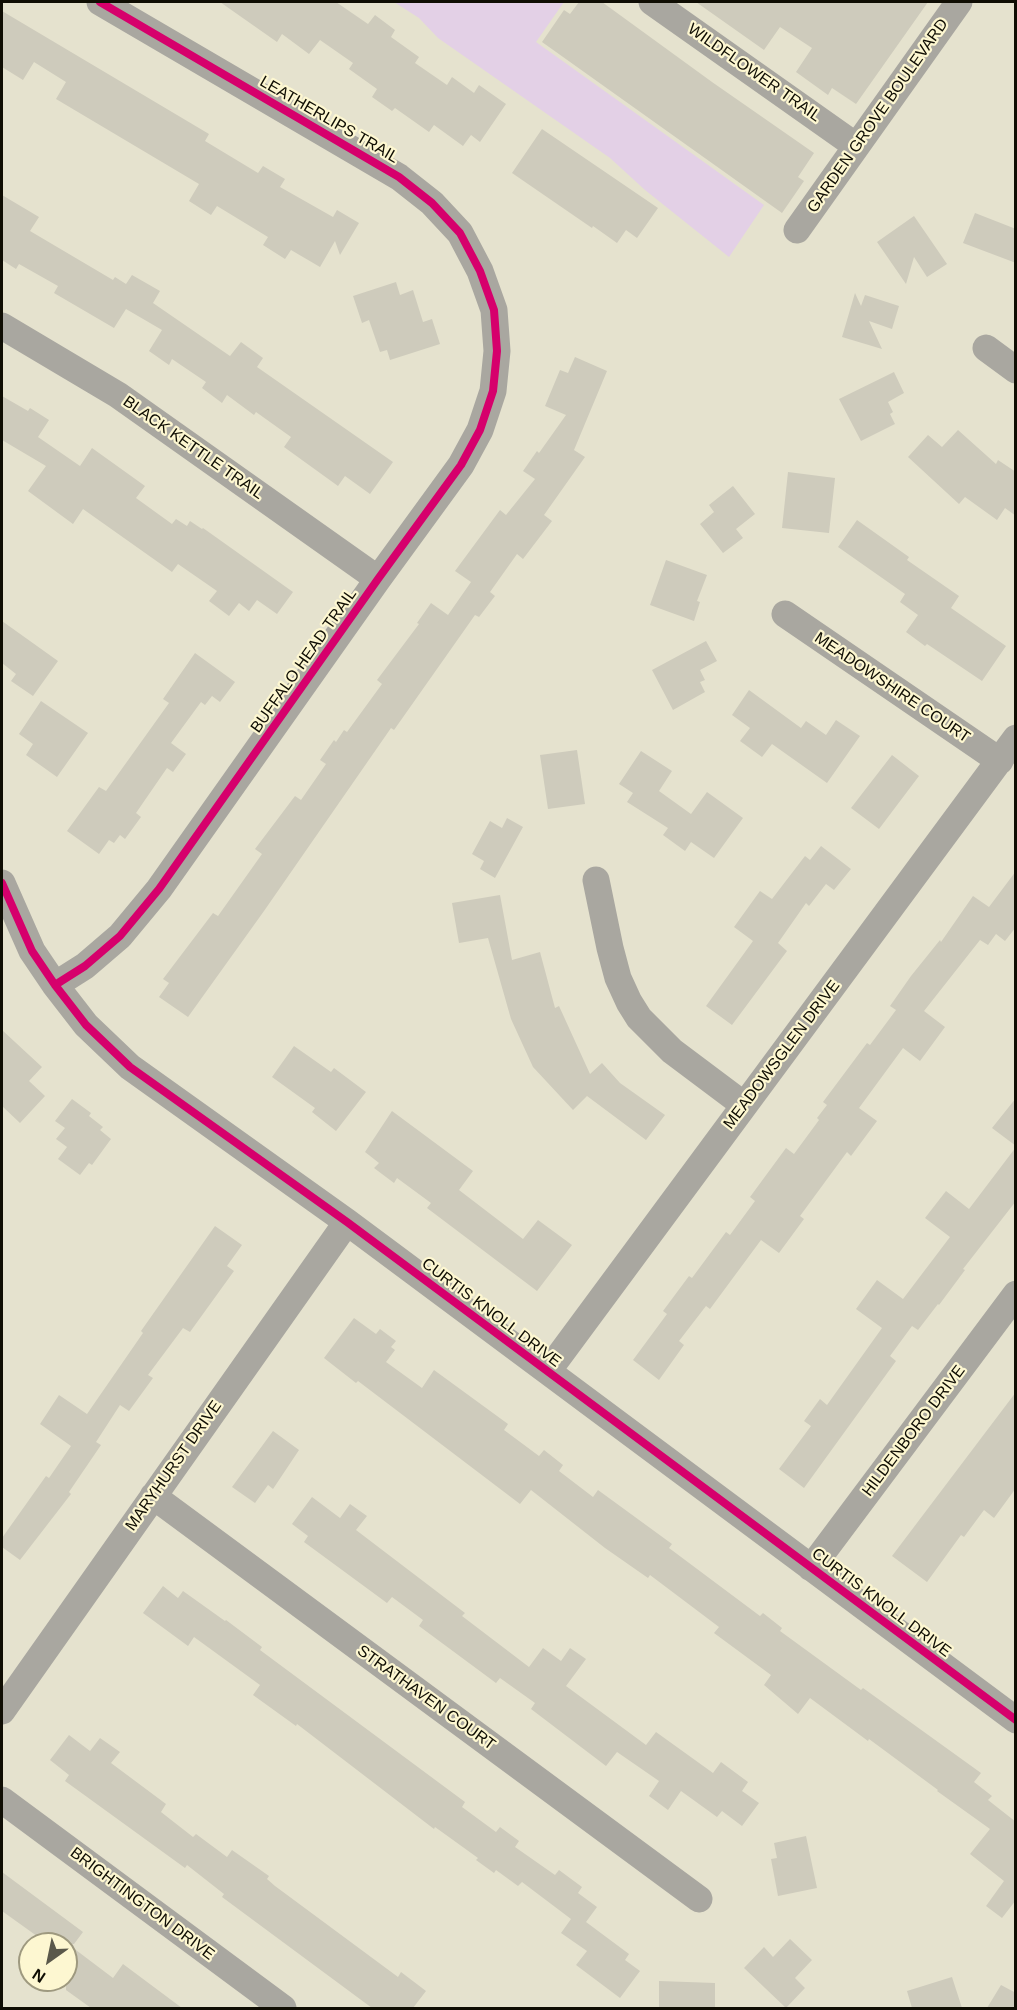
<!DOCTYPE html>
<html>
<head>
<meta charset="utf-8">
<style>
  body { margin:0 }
  #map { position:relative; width:1017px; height:2010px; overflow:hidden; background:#e5e2ce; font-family:Arial,sans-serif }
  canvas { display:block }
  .frame { position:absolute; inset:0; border:3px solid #0f0d03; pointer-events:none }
  .north { position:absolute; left:18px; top:1932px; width:60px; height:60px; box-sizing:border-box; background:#fdf7d1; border:2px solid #9e997f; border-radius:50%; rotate:213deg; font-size:16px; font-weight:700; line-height:24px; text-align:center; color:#0f0d03 }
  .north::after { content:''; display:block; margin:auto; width:21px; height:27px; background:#5a584a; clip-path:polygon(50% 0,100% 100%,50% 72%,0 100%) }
</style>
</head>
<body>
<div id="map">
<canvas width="1017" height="2010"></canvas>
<div class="frame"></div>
<div class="north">N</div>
</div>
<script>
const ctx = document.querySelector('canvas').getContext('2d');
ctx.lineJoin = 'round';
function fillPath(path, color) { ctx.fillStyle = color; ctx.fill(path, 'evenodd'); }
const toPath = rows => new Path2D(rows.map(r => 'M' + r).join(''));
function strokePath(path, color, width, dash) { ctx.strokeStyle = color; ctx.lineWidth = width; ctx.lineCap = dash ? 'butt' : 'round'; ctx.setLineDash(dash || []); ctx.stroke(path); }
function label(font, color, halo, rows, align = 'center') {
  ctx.font = font + ' Arial,sans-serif'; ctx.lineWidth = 4.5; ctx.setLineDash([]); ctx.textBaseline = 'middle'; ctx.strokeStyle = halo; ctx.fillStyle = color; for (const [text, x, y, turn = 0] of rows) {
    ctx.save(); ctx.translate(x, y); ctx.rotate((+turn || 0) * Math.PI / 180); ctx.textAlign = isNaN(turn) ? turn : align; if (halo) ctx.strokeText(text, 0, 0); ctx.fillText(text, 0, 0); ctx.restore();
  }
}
const green = toPath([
  [394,2,564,2,536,42,764,205,729,257,645,190,610,158,438,38,419,18]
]);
const building = toPath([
  [220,2,336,2,368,24,375,15,395,30,391,37,419,57,415,63,447,85,452,77,474,93,479,85,506,104,480,142,471,135,463,146,434,125,429,132,395,108,392,111,372,97,377,89,349,69,353,63,320,40,309,54,282,34,277,42],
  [579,2,602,2,712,82,814,153,798,177,804,181,782,213,542,42,564,10,570,14],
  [696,2,928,2,856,104,832,88,828,95,796,72,812,48,780,27,764,50],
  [2,11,209,134,205,141,258,173,263,166,285,179,280,187,333,217,337,210,359,223,340,255,335,241,320,267,291,250,285,259,263,245,268,237,217,206,211,215,189,201,199,184,56,99,66,82,34,62,23,80,2,67],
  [542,129,658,208,637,238,626,230,617,243,593,226,592,228,512,173],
  [2,195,39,217,30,231,113,280,115,277,126,284,132,275,160,291,153,303,230,356,241,342,263,358,257,367,393,462,370,494,345,476,338,486,284,447,291,437,256,412,254,415,227,395,222,403,202,388,206,382,172,359,169,365,149,351,162,330,126,309,114,328,54,293,58,286,19,264,16,269,2,260],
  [975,213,1016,229,1016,263,963,243],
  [914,216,947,264,927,277,914,257,906,284,877,242],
  [396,282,400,295,413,290,423,322,432,319,440,344,390,360,387,350,380,352,369,320,362,323,353,296],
  [855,293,861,306,865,295,899,306,892,329,869,321,882,349,842,337],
  [575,357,607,371,574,450,585,457,544,515,552,521,523,559,517,554,490,592,495,596,479,617,475,615,394,730,391,728,264,911,188,1017,159,997,169,983,163,979,213,913,218,916,262,854,255,849,295,796,301,800,326,764,320,760,334,740,336,742,344,730,347,732,382,684,377,680,419,624,417,623,431,603,448,615,471,582,455,571,500,510,506,515,535,479,523,471,537,451,539,453,566,415,545,406,560,370,568,373],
  [894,372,904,393,888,402,893,412,890,414,895,424,861,441,839,399],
  [2,396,28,411,30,408,49,420,38,437,80,466,92,448,145,486,136,498,172,524,176,519,187,526,190,521,202,529,203,528,293,592,277,614,257,600,249,611,239,603,229,616,209,601,217,591,178,564,172,572,83,509,73,524,28,491,46,466,2,440],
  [958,430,996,464,998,460,1016,472,1016,516,1005,508,997,520,965,497,959,504,908,457,928,435,942,447],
  [788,472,835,478,829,533,782,528],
  [733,486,755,514,736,529,743,538,723,553,700,524,714,512,709,505],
  [857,520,909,557,907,560,959,596,951,608,1006,646,982,681,927,644,925,646,906,632,918,615,900,602,905,594,838,547],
  [666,560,707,575,697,601,700,602,694,621,650,605],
  [2,621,58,661,33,696,11,681,16,674,2,663],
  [706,641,717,661,700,670,705,680,700,682,705,692,673,710,652,670],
  [195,653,235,682,220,702,212,696,205,705,201,702,171,743,186,754,173,772,167,768,136,813,141,817,125,839,120,835,114,843,109,840,99,854,67,831,99,787,106,791,169,703,163,699],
  [749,690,801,728,806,721,826,735,836,720,860,736,827,783,772,744,762,757,740,741,750,728,732,715],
  [41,701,88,733,57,777,26,755,33,744,19,734],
  [577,750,585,804,548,809,540,755],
  [641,751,672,771,659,791,691,814,707,792,743,818,714,858,691,842,685,851,663,835,668,828,627,802,633,793,619,784],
  [892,755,919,776,879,829,851,808],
  [507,818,523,827,495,878,480,869,484,861,472,854,490,821,502,828],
  [821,846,851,869,834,890,826,884,809,906,806,903,778,943,787,951,732,1025,706,1006,753,941,734,927,760,891,772,899,805,856,810,860],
  [1016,871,1016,927,1005,941,996,934,988,945,980,940,924,1011,945,1027,920,1061,903,1048,859,1108,877,1121,851,1156,847,1152,800,1216,804,1219,779,1253,761,1240,710,1309,706,1306,679,1341,684,1345,659,1380,633,1360,667,1314,663,1311,689,1276,692,1278,726,1232,730,1235,755,1201,750,1197,786,1148,794,1154,819,1120,817,1118,827,1105,823,1102,867,1043,870,1045,896,1010,890,1006,911,976,940,940,941,942,973,896,989,907],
  [500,895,512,960,540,952,555,1008,559,1006,590,1074,602,1063,620,1083,665,1115,646,1140,587,1096,573,1110,533,1067,511,1019,488,938,459,943,452,903],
  [2,1030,42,1067,29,1081,45,1096,20,1123,2,1106],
  [294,1046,331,1072,334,1068,366,1092,336,1131,312,1112,315,1108,272,1077],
  [1016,1098,1016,1146,992,1128],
  [72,1099,91,1113,89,1116,103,1127,100,1130,111,1139,92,1165,89,1163,80,1175,58,1159,67,1147,56,1139,65,1128,55,1121],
  [392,1111,473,1171,459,1190,523,1239,538,1220,572,1245,537,1291,427,1208,431,1203,397,1178,394,1183,374,1168,379,1163,365,1152],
  [1016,1147,1016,1201,963,1269,965,1270,939,1305,938,1304,918,1330,912,1326,890,1356,896,1361,804,1488,779,1469,811,1426,804,1421,820,1399,827,1405,882,1328,856,1309,877,1280,903,1299,950,1237,925,1218,946,1191,969,1209],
  [215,1226,242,1245,227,1266,234,1271,190,1332,183,1328,148,1375,153,1378,129,1411,120,1405,96,1442,101,1445,69,1492,71,1494,20,1560,2,1547,2,1538,46,1476,49,1478,71,1446,40,1424,59,1395,87,1414,143,1333,141,1331],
  [354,1318,376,1334,380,1329,396,1341,391,1347,395,1350,386,1362,422,1388,434,1370,508,1424,504,1430,539,1456,544,1450,563,1465,559,1471,593,1497,598,1490,672,1544,669,1548,760,1616,763,1613,782,1628,780,1631,861,1690,863,1688,981,1773,974,1782,992,1796,988,1800,1016,1822,1016,1900,1002,1918,986,1906,1004,1881,970,1854,990,1829,937,1791,938,1790,869,1739,868,1741,810,1698,798,1714,764,1685,771,1675,714,1633,719,1627,650,1575,648,1578,605,1548,531,1490,520,1504,358,1381,356,1383,324,1358],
  [1016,1392,1016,1488,994,1518,984,1510,964,1537,961,1535,927,1582,892,1556],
  [273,1431,299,1450,273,1489,268,1485,255,1503,232,1487],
  [312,1497,340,1518,350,1504,367,1516,356,1530,465,1613,462,1616,529,1667,543,1648,561,1661,570,1648,586,1659,566,1686,646,1745,656,1732,713,1773,721,1762,748,1782,742,1791,759,1803,742,1826,722,1811,717,1817,681,1791,668,1810,649,1796,659,1781,617,1752,606,1766,531,1709,535,1703,500,1678,496,1683,419,1626,423,1620,392,1597,387,1603,304,1542,308,1536,292,1524],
  [163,1586,178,1598,183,1591,225,1621,226,1620,262,1647,260,1650,465,1802,462,1807,496,1832,500,1827,519,1841,515,1847,555,1875,559,1870,582,1887,578,1893,597,1907,586,1922,629,1954,625,1960,640,1971,620,1998,576,1965,587,1951,561,1933,571,1919,522,1882,518,1886,496,1870,494,1873,476,1860,478,1858,435,1827,434,1829,297,1724,296,1726,253,1695,260,1685,194,1637,188,1646,143,1613],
  [69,1735,90,1751,100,1738,120,1752,111,1763,166,1804,161,1812,193,1837,196,1834,227,1857,232,1850,269,1876,267,1879,275,1886,398,1977,401,1972,426,1991,413,2008,372,2008,222,1897,224,1894,187,1865,185,1868,65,1781,69,1775,50,1760],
  [806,1836,817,1888,778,1896,771,1859,777,1858,774,1843],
  [2,1872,83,1932,74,1944,68,1944,113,1978,123,1964,182,2008,91,2008,66,1990,66,1944,48,1944,2,1911],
  [790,1939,812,1960,795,1978,805,1988,786,2008,744,1968,764,1947,773,1957],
  [952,1977,962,2008,912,2008,907,1991],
  [659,1981,715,1983,715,2008,659,2008],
  [1001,1985,1016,1993,1016,2008,987,2008]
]);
const minor = toPath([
  [652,2,856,146],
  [797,230,959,2],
  [2,326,118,395,378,579],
  [986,348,1016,370],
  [785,614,1000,761],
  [596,880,610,948,618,978,629,1002,639,1018,672,1051,744,1105],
  [2,883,32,951,55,985,86,1025,130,1067,347,1222,1016,1720],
  [55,985,85,966,120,936,159,889,378,579,461,465,480,430,493,391,497,351,494,310,480,271,460,233,432,203,399,177,100,2],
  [548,1371,1016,738],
  [153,1496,699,1899],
  [811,1568,1016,1294],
  [2,1711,347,1222],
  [2,1800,283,2008]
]);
const cycleway = toPath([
  [2,883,32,951,55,985,86,1025,130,1067,347,1222,1016,1720],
  [55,985,85,966,120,936,159,889,378,579,461,465,480,430,493,391,497,351,494,310,480,271,460,233,432,203,399,177,100,2]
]);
const streetNames = [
  ["WILDFLOWER TRAIL",754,73,35],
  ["GARDEN GROVE BOULEVARD",878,116,-55],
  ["LEATHERLIPS TRAIL",329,120,30],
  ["BLACK KETTLE TRAIL",193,448,35],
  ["BUFFALO HEAD TRAIL",304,661,-55],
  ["MEADOWSHIRE COURT",892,688,34],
  ["MEADOWSGLEN DRIVE",782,1055,-53],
  ["CURTIS KNOLL DRIVE",491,1313,37],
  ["HILDENBORO DRIVE",914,1431,-53],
  ["MARYHURST DRIVE",174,1466,-55],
  ["CURTIS KNOLL DRIVE",881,1603,37],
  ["STRATHAVEN COURT",426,1698,36],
  ["BRIGHTINGTON DRIVE",142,1904,37]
];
fillPath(green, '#e3d0e6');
fillPath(building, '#cecbbc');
strokePath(minor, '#a9a7a0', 27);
strokePath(cycleway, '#d6006c', 8);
label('16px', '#0f0d03', '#fdf7d1', streetNames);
</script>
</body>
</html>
